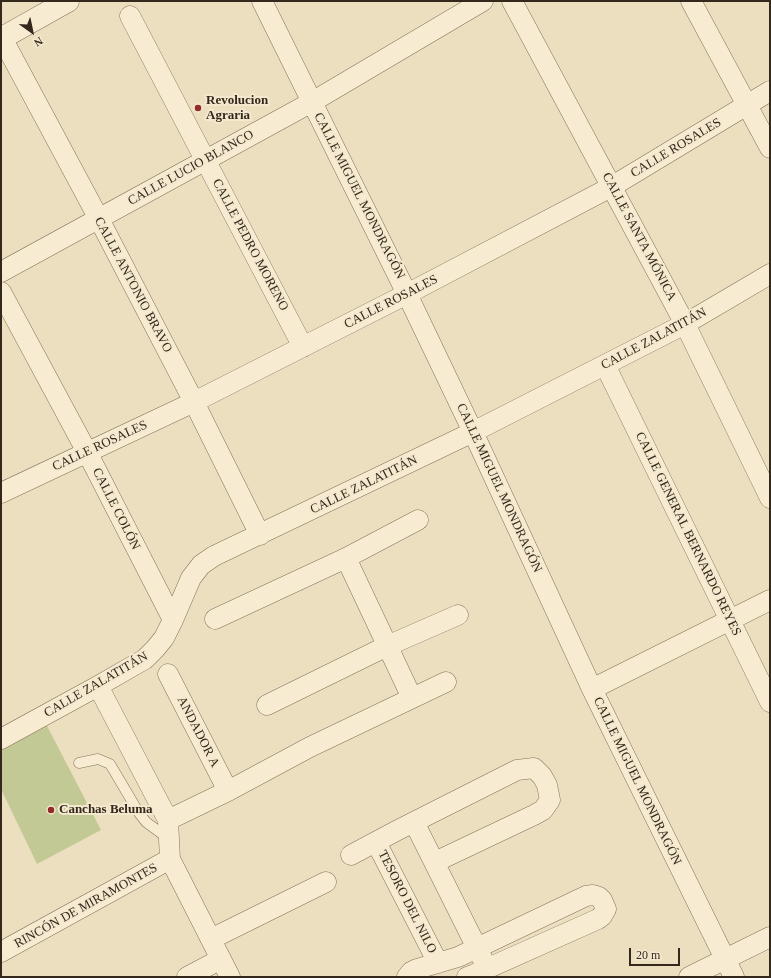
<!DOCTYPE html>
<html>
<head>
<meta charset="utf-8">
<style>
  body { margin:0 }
  #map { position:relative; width:771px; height:978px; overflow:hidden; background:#ecdfbf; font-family:Georgia,serif }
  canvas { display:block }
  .frame { position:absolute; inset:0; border:2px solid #34281c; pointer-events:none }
  .north { position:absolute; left:12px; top:12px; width:40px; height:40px; -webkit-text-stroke:3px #f4e9ce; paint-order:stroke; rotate:147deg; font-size:11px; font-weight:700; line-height:16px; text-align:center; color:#34281c }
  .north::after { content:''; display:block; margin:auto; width:14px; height:18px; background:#34281c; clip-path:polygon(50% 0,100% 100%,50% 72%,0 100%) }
  .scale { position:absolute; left:629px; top:948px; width:51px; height:18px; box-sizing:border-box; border:2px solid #34281c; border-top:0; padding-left:5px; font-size:12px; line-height:14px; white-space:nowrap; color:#34281c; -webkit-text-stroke:3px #f4e9ce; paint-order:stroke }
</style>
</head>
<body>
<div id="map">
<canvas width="771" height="978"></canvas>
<div class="frame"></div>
<div class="north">N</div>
<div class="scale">20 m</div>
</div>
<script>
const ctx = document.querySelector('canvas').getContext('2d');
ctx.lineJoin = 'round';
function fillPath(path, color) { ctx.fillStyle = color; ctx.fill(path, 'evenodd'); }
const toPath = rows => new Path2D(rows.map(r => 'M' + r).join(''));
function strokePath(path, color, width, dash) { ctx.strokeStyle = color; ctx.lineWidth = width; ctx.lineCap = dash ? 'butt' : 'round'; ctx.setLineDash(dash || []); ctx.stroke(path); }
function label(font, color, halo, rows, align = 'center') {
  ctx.font = font + ' Georgia,serif'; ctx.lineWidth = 4; ctx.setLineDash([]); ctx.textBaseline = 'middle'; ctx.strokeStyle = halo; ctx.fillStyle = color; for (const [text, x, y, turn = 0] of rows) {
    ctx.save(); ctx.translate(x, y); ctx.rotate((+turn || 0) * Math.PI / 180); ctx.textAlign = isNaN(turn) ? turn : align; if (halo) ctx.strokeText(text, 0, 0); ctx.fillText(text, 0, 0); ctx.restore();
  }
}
const green = toPath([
  [45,722,101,830,37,864,1,789,1,749]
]);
const service = toPath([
  [79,763,98,759,110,764,139,813,146,822,169,839]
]);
const minor = toPath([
  [262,1,407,294,473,432,592,689,734,977],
  [512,1,685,324,770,498],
  [691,1,770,148],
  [130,16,303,347],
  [1,39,2,38,99,219,194,402,260,535],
  [1,272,312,102,483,1],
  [1,292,87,452,173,620],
  [605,365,770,702],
  [1,493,194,402,407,294,611,187,770,91],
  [346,558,412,698],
  [215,619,346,558,418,520],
  [168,674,228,791],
  [98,686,168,820,170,859,230,977],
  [592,689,770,600],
  [267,705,387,646,458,615],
  [1,739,98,686,145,659,155,649,164,638,173,620,191,578,201,565,214,556,473,432,685,324,770,274],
  [168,820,228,791,310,747,446,682],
  [414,822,483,960],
  [376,842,438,963],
  [351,855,398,830,517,770,534,768,542,776,547,785,550,800,543,810,534,815,435,862],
  [211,939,326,882],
  [1,952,170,859],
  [187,977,221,959],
  [407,977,411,972,417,969,458,957,586,896,593,895,599,897,602,900,606,909,602,916,598,919,475,974,467,977],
  [689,977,770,937]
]);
const tertiary = toPath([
  [1,36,2,38,68,1]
]);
const markers = [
  [198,108,4,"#912a2a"],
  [51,810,4,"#912a2a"]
];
const poiNames = [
  ["Revolucion",206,101],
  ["Agraria",206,116],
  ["Canchas Beluma",59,810]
];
const streetNames = [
  ["CALLE ROSALES",676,148,-31],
  ["CALLE LUCIO BLANCO",191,168,-29],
  ["CALLE MIGUEL MONDRAGÓN",359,196,63],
  ["CALLE SANTA MÓNICA",639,237,62],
  ["CALLE PEDRO MORENO",250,245,62],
  ["CALLE ANTONIO BRAVO",133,285,62],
  ["CALLE ROSALES",391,302,-27],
  ["CALLE ZALATITÁN",654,339,-28],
  ["CALLE ROSALES",100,446,-25],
  ["CALLE ZALATITÁN",364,485,-26],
  ["CALLE MIGUEL MONDRAGÓN",499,488,65],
  ["CALLE COLÓN",116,509,63],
  ["CALLE GENERAL BERNARDO REYES",688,534,64],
  ["CALLE ZALATITÁN",96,685,-30],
  ["ANDADOR A",198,732,63],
  ["CALLE MIGUEL MONDRAGÓN",637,781,64],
  ["TESORO DEL NILO",407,902,63],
  ["RINCÓN DE MIRAMONTES",86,906,-29]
];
fillPath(green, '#c3c994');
strokePath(service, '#847058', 11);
strokePath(minor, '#847058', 21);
strokePath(tertiary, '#847058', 23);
strokePath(service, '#f7ecd2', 10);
strokePath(minor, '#f7ecd2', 20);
strokePath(tertiary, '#f7ecd2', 22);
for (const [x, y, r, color] of markers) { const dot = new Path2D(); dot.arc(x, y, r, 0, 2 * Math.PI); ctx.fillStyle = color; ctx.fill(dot); strokePath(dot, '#f4e9ce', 1.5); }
label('bold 13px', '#34281c', '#f4e9ce', poiNames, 'left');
label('13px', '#34281c', '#f4e9ce', streetNames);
</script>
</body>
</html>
